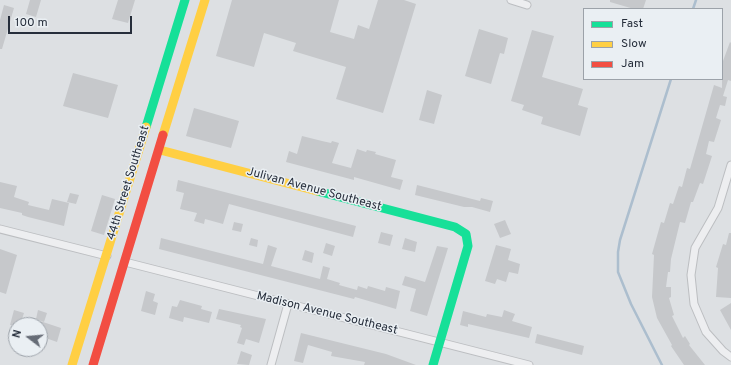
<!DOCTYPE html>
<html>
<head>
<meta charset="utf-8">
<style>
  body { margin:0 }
  #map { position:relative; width:731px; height:365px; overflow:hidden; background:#dde0e3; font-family:Overpass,sans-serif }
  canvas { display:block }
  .legend { position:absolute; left:583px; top:8px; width:140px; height:72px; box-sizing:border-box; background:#eaeff3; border:1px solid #9ca2a9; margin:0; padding:5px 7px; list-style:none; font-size:12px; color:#262e3b }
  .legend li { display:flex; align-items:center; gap:8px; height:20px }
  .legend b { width:20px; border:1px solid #9ca2a9 }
  .north { position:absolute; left:8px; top:317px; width:40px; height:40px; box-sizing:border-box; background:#eaeff3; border:1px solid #9ca2a9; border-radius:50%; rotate:286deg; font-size:11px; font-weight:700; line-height:16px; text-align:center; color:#262e3b }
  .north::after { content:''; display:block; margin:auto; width:14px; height:18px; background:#666c76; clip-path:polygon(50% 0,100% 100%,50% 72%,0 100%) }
  .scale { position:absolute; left:8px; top:16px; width:124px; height:18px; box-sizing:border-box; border:2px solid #262e3b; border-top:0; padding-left:5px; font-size:12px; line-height:14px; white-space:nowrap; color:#262e3b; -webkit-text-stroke:3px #eaeff3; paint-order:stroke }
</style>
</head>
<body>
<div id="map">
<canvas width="731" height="365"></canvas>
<ul class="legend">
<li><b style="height:5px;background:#16e098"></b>Fast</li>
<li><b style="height:5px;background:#ffcf43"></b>Slow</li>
<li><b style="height:5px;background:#f24e42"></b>Jam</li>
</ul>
<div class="north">N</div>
<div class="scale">100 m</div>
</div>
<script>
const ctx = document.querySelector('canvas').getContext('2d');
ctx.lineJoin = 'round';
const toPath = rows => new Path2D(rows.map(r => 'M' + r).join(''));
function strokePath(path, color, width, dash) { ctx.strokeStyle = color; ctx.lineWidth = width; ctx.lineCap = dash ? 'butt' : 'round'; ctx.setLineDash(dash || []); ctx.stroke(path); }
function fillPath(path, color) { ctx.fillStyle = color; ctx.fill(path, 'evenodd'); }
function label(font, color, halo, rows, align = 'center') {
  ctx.font = font + ' Overpass,sans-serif'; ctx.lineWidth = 3; ctx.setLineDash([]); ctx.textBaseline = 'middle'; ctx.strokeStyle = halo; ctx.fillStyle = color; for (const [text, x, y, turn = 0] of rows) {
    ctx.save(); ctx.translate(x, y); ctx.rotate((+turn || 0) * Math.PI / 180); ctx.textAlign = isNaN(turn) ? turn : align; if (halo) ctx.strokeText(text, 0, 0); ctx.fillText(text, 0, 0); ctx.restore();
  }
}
const stream = toPath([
  [693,9,696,0],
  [662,365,631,304,618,272,618,252,620,240,671,79]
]);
const building = toPath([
  [30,0,41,0,36,17,26,14],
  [118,0,135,0,128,23,112,19],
  [232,0,339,0,330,32,354,39,358,25,369,29,378,0,404,0,416,4,383,113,336,99,346,67,293,51,296,43,264,33,254,67,216,56],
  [610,0,646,0,643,9,634,9,610,2],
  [4,5,14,8,2,49,0,49,0,20],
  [479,29,508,38,504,54,500,53,491,84,465,76],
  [532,30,554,36,542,77,583,89,578,105,588,108,580,136,541,124,543,117,522,110,524,105,511,101],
  [730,42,731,43,731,81,728,80,723,96,727,97,725,106,720,105,716,118,721,120,714,142,709,141,706,154,712,156,703,184,700,183,693,202,691,202,685,223,680,222,671,259,670,272,668,272,666,287,671,287,671,297,669,298,674,315,672,316,683,338,685,336,690,344,689,345,705,365,684,365,671,346,672,345,657,318,652,297,654,255,652,254,661,222,664,223,670,203,673,204,679,186,682,187,687,168,690,169,714,85,722,88,722,61,723,61],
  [73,73,118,85,108,118,63,106],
  [427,90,442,95,434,124,419,120],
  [194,108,239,121,231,148,186,136],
  [302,136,322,141,331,143,332,141,339,143,332,163,351,168,357,149,366,152,367,150,376,152,375,154,396,160,391,177,403,180,400,190,354,177,354,180,286,162,289,151,297,154],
  [178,180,356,226,353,237,229,204,223,224,205,219,204,224,194,221,197,213,180,209,184,193,176,191],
  [0,182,17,186,14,197,29,202,28,205,49,210,52,199,69,203,64,226,28,217,22,215,22,213,0,208],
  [417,185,480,201,481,198,493,201,490,212,472,207,464,207,415,195],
  [70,193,79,195,76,204,67,202],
  [102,195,115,199,104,235,91,231],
  [505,220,511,234,500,238,494,224],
  [234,222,243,224,241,232,232,230],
  [381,232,393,235,390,246,378,243],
  [729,233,731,233,731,298,716,297,718,268,716,267,723,244,726,245],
  [161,238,263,264,268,245,277,248,271,266,320,279,323,266,330,268,327,279,340,283,339,285,357,290,358,286,367,289,368,286,385,291,386,287,400,291,396,309,355,297,354,299,159,249],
  [251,238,258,240,257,247,249,245],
  [405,238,417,242,415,252,402,249],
  [326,243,335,246,332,256,323,253],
  [496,245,511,249,508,260,520,264,518,274,509,272,506,282,497,279,495,284,485,281],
  [437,246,448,248,427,316,410,311,416,289,402,285,405,276,425,282],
  [0,249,17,255,6,294,0,292],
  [305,250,314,253,312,263,302,260],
  [146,291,155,294,153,301,158,303,155,315,141,311],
  [180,300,202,306,201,309,212,312,209,323,184,317,183,322,169,318,172,306,177,307],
  [731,303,731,330,720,310],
  [219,309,266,319,259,343,246,339,244,345,237,343,242,328,240,327,241,325,216,319],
  [14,310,24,313,20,325,10,325],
  [38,310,47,313,44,322,36,319],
  [504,310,515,314,512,321,532,327,529,338,468,324,468,327,460,325,463,311,486,317,487,314,502,317],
  [40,321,61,328,57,342,40,336],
  [301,333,386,354,416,365,364,365,365,362,331,356,332,352,308,345,303,363,294,361],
  [537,334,584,346,582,355,535,343],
  [241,351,252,355,249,365,237,364]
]);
const street = toPath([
  [511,0,527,5],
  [731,165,718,208,695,248,691,275,694,304,706,332,723,351,731,357],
  [0,229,107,256],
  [125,262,529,365],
  [271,365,288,304]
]);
const fast = toPath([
  [146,127,185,0],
  [317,191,455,227,466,234,468,246,433,365]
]);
const slow = toPath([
  [163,135,205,0],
  [160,150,317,191],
  [72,365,146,127]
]);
const jam = toPath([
  [93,365,163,135]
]);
const streetNames = [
  ["44th Street Southeast",129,183,-73],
  ["Julivan Avenue Southeast",314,190,15],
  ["Madison Avenue Southeast",327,314,14]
];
strokePath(stream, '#acbece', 2.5);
fillPath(building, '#c6c8cb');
strokePath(street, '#bcbec1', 9);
strokePath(street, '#edeef0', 7);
strokePath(fast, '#16e098', 9);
strokePath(slow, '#ffcf43', 9);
strokePath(jam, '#f24e42', 9);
label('12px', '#262e3b', '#eaeff3', streetNames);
</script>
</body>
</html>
